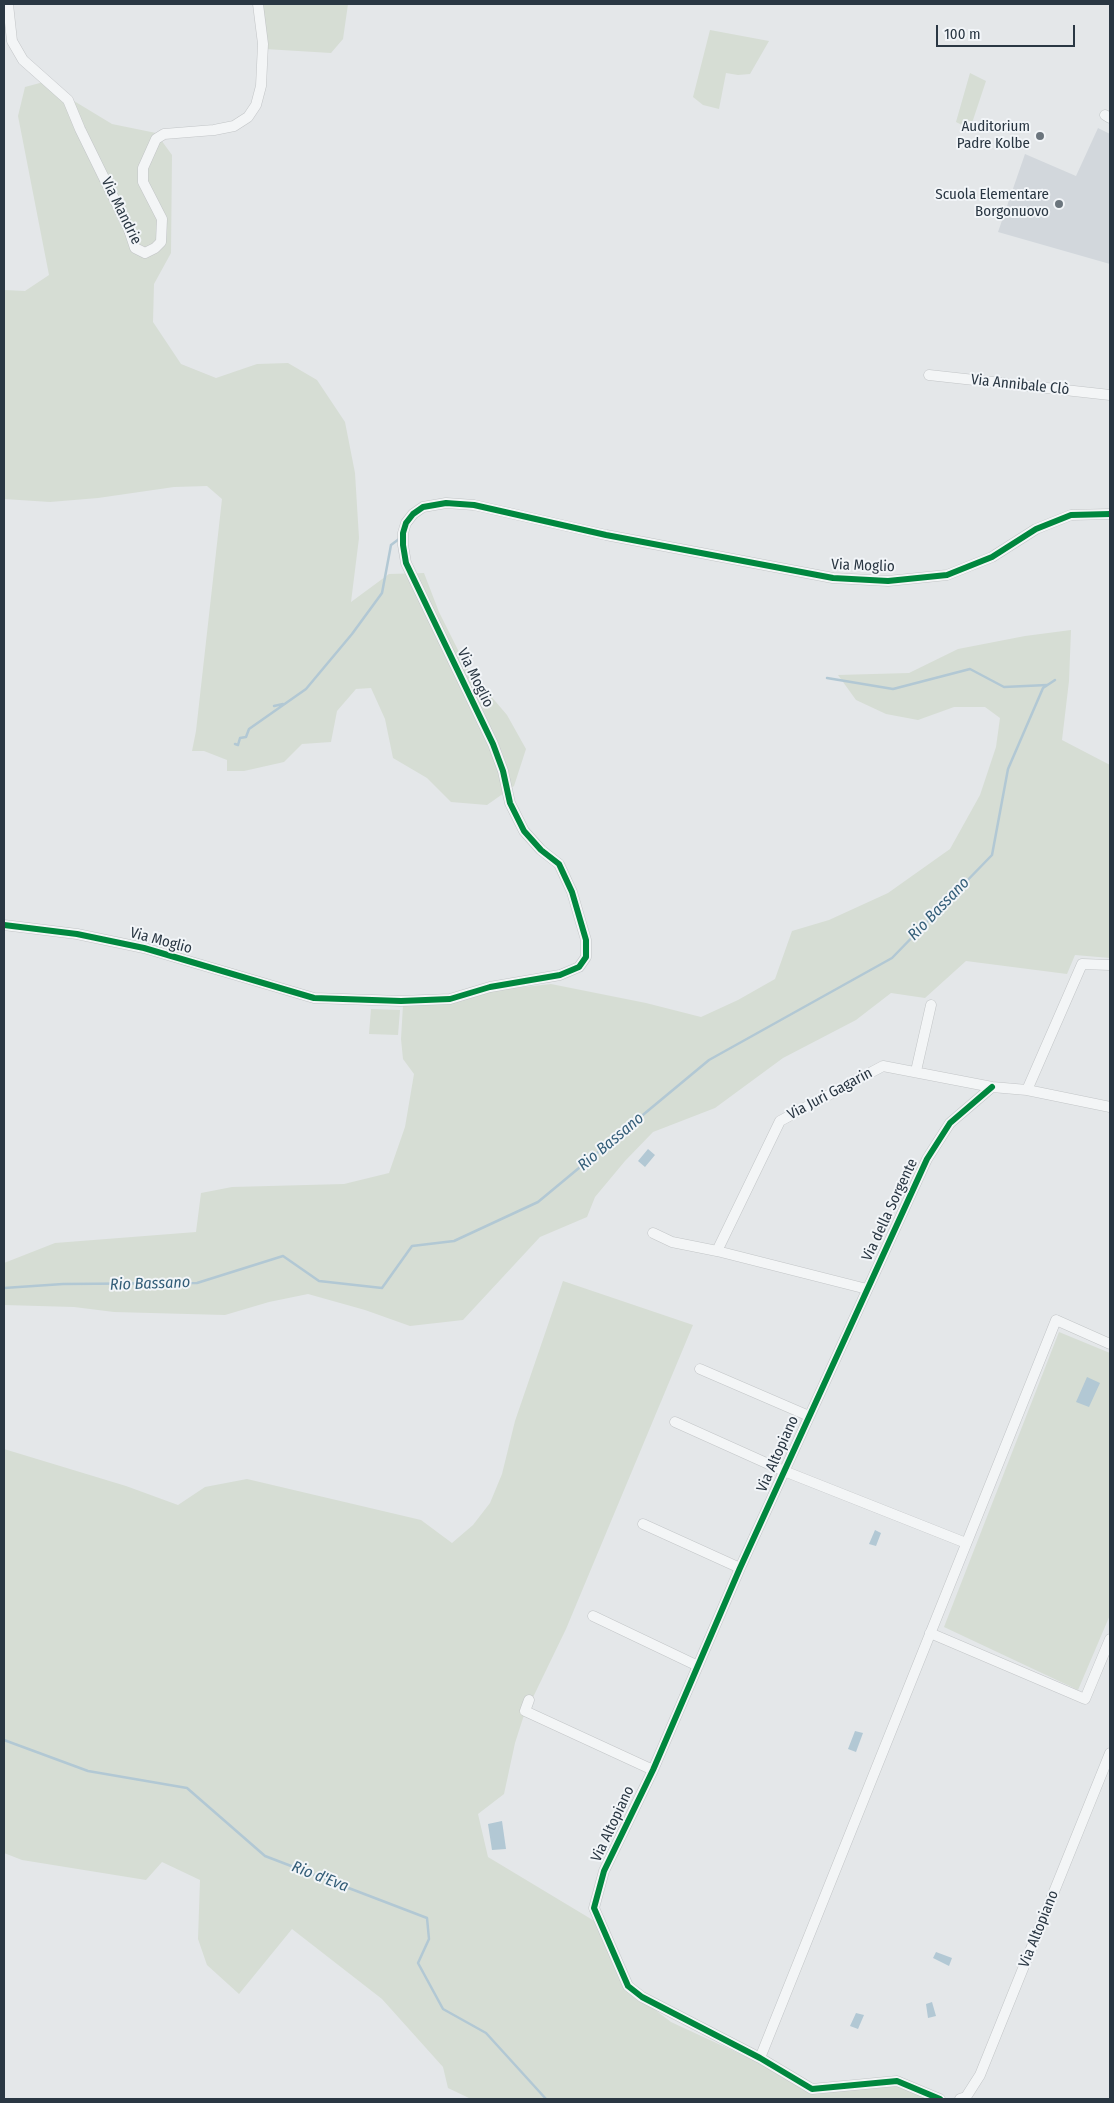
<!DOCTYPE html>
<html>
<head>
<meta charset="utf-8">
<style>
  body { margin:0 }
  #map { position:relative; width:1114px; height:2103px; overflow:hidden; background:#e4e7e9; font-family:"Fira Sans Condensed",sans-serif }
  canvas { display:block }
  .frame { position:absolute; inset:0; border:5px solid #2a3743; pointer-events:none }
  .scale { position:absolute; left:936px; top:25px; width:139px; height:22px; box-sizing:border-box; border:2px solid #2a3743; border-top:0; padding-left:6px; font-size:15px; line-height:18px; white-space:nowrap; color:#2a3743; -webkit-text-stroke:4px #f2f5f8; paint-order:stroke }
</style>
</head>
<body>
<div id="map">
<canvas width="1114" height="2103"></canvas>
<div class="frame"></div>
<div class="scale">100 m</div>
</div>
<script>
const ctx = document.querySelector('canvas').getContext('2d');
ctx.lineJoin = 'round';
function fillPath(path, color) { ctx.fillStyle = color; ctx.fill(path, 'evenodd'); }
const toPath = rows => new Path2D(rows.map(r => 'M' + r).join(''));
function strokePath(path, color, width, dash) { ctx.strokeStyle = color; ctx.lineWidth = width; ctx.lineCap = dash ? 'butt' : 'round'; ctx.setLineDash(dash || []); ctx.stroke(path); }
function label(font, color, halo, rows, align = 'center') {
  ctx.font = font + ' "Fira Sans Condensed",sans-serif'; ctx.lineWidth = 4; ctx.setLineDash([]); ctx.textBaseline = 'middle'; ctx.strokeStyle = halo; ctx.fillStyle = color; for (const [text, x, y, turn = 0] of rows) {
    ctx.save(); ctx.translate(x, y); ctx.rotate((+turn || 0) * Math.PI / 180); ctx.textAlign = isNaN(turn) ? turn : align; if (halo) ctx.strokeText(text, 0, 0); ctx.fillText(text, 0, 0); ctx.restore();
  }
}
const built = toPath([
  [1098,128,1110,134,1110,264,998,232,1025,154,1076,176]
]);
const green = toPath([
  [256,4,348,4,343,39,331,53,265,49],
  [710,30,769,41,750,74,738,75,726,73,719,109,703,105,693,97],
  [970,73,986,81,970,129,956,122],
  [51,80,74,101,112,124,156,133,172,155,171,253,154,284,153,322,181,364,216,378,257,364,288,363,317,380,345,422,355,473,359,538,351,602,389,574,424,573,439,612,467,668,507,715,526,749,514,786,487,805,451,802,427,778,393,758,385,719,371,688,356,689,337,711,331,742,302,744,284,762,244,771,227,771,227,760,204,751,192,751,196,731,222,499,207,486,174,487,98,498,50,502,4,499,4,290,25,291,49,275,18,116,25,87],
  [1071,630,1069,681,1062,740,1110,765,1110,958,1075,955,1067,974,966,961,925,998,891,993,856,1020,783,1058,715,1108,653,1132,625,1161,595,1197,587,1217,540,1237,463,1320,410,1326,365,1310,308,1294,269,1302,225,1315,114,1312,74,1307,4,1305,4,1263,55,1243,196,1232,201,1193,232,1187,344,1184,389,1173,405,1127,414,1074,403,1059,401,1039,403,1005,496,990,551,984,646,1003,701,1017,738,1000,775,979,792,931,829,920,888,893,950,849,980,795,996,747,1000,718,985,707,954,707,918,720,886,714,856,700,838,675,909,673,958,649,1025,636],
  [371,1009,400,1010,398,1035,369,1034],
  [563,1281,693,1325,566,1629,523,1718,515,1743,504,1794,478,1814,488,1857,596,1922,628,1989,671,2022,818,2090,888,2082,930,2099,471,2099,448,2088,443,2067,382,1999,292,1929,239,1994,207,1965,198,1939,200,1880,162,1862,146,1880,22,1860,4,1853,4,1449,126,1486,178,1505,205,1487,247,1479,421,1520,452,1543,473,1525,490,1503,502,1474,515,1421],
  [1059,1332,1110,1353,1110,1615,1078,1690,944,1627]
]);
const water = toPath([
  [648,1149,655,1155,645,1167,638,1161],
  [1087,1377,1100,1383,1089,1407,1076,1402],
  [875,1530,881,1533,876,1546,869,1544],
  [855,1731,863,1733,856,1752,848,1749],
  [502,1821,506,1849,492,1850,488,1824],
  [936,1952,952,1958,949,1966,933,1958],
  [932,2002,936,2016,928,2018,926,2004],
  [856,2013,864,2015,858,2029,850,2026]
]);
const stream = toPath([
  [827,678,893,689,970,669,1004,687,1047,685],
  [274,706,283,704],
  [235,744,238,745,240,738,246,737,249,729,306,689,352,634,382,593,391,545,399,539],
  [4,1288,63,1284,197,1283,283,1256,319,1281,382,1288,412,1246,454,1241,538,1202,709,1060,892,958,992,855,1008,769,1043,688,1055,680],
  [4,1740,88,1771,187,1788,265,1856,427,1918,429,1939,418,1963,443,2009,486,2033,546,2099]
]);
const minor = toPath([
  [8,4,12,41,23,60,68,100,80,129,128,227,135,248,145,253,155,248,161,242,162,219,143,182,143,168,156,139,164,134,214,130,234,126,248,117,256,105,261,86,263,44,258,4],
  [1105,115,1110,118],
  [929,375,1110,395],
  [4,925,77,934,144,948,314,998,401,1001,450,999,490,987,560,975,579,967,586,957,586,940,572,892,559,864,541,850,524,831,510,803,503,771,493,744,406,563,403,545,403,533,406,523,413,514,423,507,446,503,474,505,606,535,833,578,888,581,947,575,992,557,1036,529,1071,515,1110,514],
  [916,1071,931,1005],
  [1027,1090,1082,964,1110,965],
  [653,1233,672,1242,717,1251,867,1289],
  [717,1251,780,1121,883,1066,992,1087,1027,1090,1110,1107],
  [700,1369,809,1416],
  [675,1422,784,1471,966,1543],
  [643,1524,740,1568],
  [593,1616,698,1666],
  [930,1633,1085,1699,1110,1639],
  [529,1700,525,1711,653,1770],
  [760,2058,1056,1320,1110,1344],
  [940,2099,897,2081,812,2089,760,2058,642,1997,628,1986,594,1908,604,1871,653,1770,740,1568,927,1159,950,1123,992,1087],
  [960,2099,966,2097,980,2075,1110,1753]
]);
const cycleway = toPath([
  [4,925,77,934,144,948,314,998,401,1001,450,999,490,987,560,975,579,967,586,957,586,940,572,892,559,864,541,850,524,831,510,803,503,771,493,744,406,563,403,545,403,533,406,523,413,514,423,507,446,503,474,505,606,535,833,578,888,581,947,575,992,557,1036,529,1071,515,1110,514],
  [940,2099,897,2081,812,2089,760,2058,642,1997,628,1986,594,1908,604,1871,653,1770,740,1568,927,1159,950,1123,992,1087]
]);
const markers = [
  [1040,136,5,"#6b757d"],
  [1059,204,5,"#6b757d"]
];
const poiNames = [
  ["Auditorium",1030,127],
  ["Padre Kolbe",1030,144],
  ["Scuola Elementare",1049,195],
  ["Borgonuovo",1049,212]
];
const streetNames = [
  ["Via Mandrie",121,211,64],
  ["Via Annibale Clò",1020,385,6],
  ["Via Moglio",863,566,2],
  ["Via Moglio",475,678,64],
  ["Via Moglio",161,941,15],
  ["Via Juri Gagarin",830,1094,-28],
  ["Via della Sorgente",890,1210,-65],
  ["Via Altopiano",778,1454,-66],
  ["Via Altopiano",613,1824,-65],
  ["Via Altopiano",1039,1929,-68]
];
const waterNames = [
  ["Rio Bassano",939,909,-46],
  ["Rio Bassano",611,1142,-40],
  ["Rio Bassano",150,1284,-2],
  ["Rio d'Eva",320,1877,21]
];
fillPath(built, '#d2d7dc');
fillPath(green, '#d6ddd4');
fillPath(water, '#b2c8d4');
strokePath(stream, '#b2c8d4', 2.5);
strokePath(minor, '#c2c5c7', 11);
strokePath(minor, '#f3f5f6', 10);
strokePath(cycleway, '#00873e', 6);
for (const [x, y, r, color] of markers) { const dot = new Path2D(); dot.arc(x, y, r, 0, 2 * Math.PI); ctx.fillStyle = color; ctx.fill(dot); strokePath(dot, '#f2f5f8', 2); }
label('15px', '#2a3743', '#f2f5f8', poiNames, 'right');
label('15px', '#2a3743', '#f2f5f8', streetNames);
label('italic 16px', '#335d78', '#f2f5f8', waterNames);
</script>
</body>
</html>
